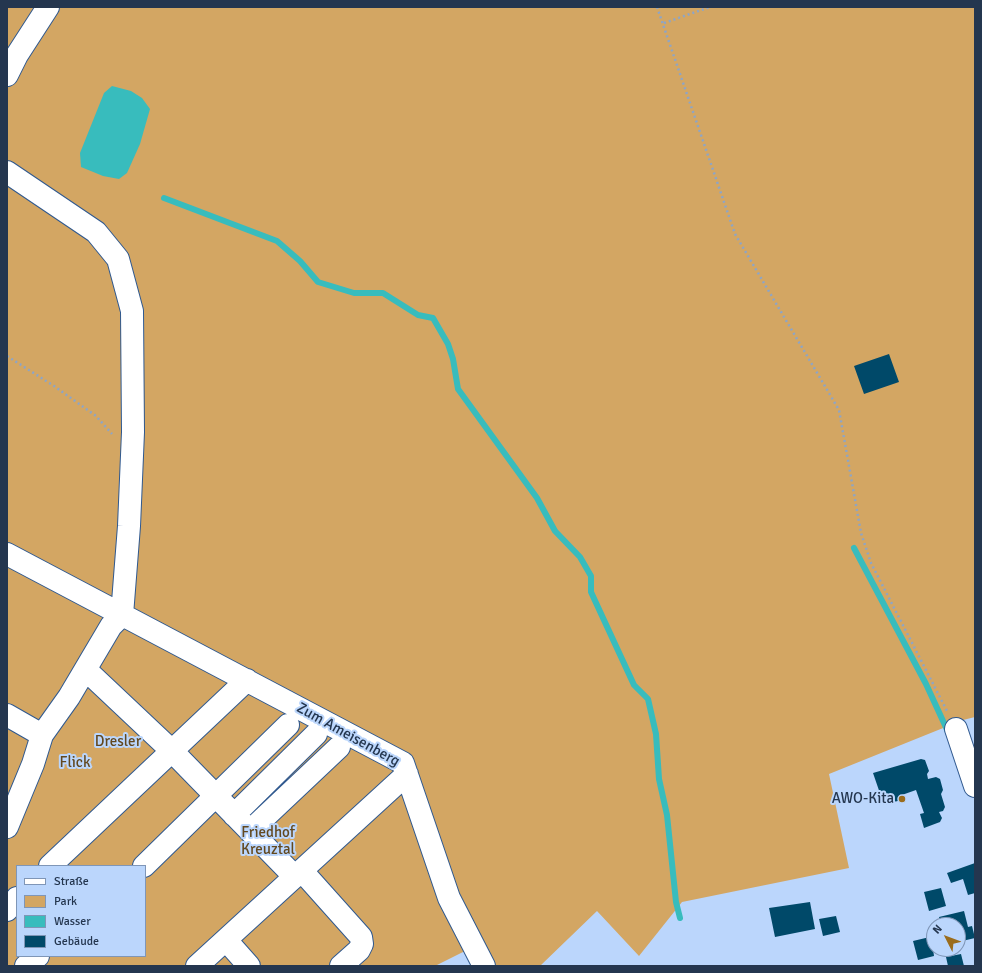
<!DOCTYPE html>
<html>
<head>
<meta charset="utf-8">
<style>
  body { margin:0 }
  #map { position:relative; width:982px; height:973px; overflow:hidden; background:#bbd6fc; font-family:Signika,sans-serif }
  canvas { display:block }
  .frame { position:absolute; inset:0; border:8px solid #24364f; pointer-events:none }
  .legend { position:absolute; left:16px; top:865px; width:130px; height:92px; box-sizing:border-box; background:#bbd6fc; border:1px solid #7f96b7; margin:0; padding:5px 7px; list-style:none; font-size:12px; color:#24364f }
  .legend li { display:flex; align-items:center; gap:8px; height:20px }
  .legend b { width:20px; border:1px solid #7f96b7 }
  .north { position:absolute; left:926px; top:917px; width:40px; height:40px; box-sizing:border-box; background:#bbd6fc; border:1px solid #7f96b7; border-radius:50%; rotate:312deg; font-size:11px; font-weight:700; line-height:16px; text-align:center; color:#24364f }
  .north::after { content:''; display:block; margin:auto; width:14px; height:18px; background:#9a6c1c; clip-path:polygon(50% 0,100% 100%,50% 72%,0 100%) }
</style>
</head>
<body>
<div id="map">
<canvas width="982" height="973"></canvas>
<div class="frame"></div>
<ul class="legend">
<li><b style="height:5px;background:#fff"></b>Straße</li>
<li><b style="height:11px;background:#d3a663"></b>Park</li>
<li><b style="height:11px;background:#38bcbd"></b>Wasser</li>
<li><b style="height:11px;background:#004969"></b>Gebäude</li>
</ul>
<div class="north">N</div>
</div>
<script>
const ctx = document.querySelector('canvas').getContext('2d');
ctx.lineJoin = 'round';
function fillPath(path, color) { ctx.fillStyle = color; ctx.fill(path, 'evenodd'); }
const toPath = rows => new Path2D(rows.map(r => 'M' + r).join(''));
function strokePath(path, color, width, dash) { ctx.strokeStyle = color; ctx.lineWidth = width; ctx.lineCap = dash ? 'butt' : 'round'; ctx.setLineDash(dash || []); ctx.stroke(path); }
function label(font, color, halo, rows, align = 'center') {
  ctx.font = font + ' Signika,sans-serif'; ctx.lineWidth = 4; ctx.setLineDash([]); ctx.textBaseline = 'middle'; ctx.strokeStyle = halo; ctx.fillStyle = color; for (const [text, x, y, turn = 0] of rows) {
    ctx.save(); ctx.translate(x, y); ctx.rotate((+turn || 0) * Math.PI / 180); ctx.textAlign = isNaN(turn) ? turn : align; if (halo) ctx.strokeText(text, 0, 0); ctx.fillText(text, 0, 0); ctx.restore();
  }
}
const green = toPath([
  [7,7,975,7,975,717,963,720,829,774,849,868,682,902,639,956,597,911,540,966,481,966,465,951,435,966,7,966],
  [17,866,145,866,145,956,17,956]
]);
const water = toPath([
  [112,86,131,91,142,98,150,109,140,144,127,173,119,179,103,176,81,167,80,153,104,93]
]);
const stream = toPath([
  [164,198,277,241,300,261,318,282,354,293,383,293,418,315,433,318,448,344,453,359,458,389,537,498,555,531,580,557,591,576,591,592,634,685,648,699,656,734,659,779,667,815,676,902,680,918],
  [854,548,926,684,949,734]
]);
const building = toPath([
  [889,354,899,382,864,394,854,366],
  [921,759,925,760,929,771,927,774,928,779,936,777,940,779,943,790,941,794,945,807,943,811,939,812,942,818,940,822,924,828,920,814,924,813,916,790,899,796,901,800,884,805,873,773],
  [975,863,975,893,968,895,963,879,951,883,947,873],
  [941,888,946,906,929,911,924,892],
  [810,902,815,929,775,937,769,908],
  [964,911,968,927,972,926,975,938,958,942,958,925,941,925,939,917],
  [836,916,840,932,823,936,819,919],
  [934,936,934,948,933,949,934,956,918,960,913,941],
  [961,954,964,966,948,966,946,957]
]);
const path = toPath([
  [657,7,735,234,839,410,861,533,871,563,947,711],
  [664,23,710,7],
  [7,356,54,386,96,416,112,434]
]);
const minor = toPath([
  [7,75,17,55,48,7],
  [7,172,96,232,118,259,132,311,133,432,129,526,122,615,111,626,69,697,42,735,33,764,7,827],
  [7,554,403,763,449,898,484,966],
  [86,670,172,751,295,877],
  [7,715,42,735],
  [956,729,975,786],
  [234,815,316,734],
  [250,831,339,747],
  [50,866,247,680],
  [144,866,288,725],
  [302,871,361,937,362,944,359,950,341,966],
  [7,910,17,898],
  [226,940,249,966],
  [26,966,38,956],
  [197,966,407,774]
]);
const markers = [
  [902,799,4,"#9a6c1c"]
];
const streetNames = [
  ["Zum Ameisenberg",348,735,29]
];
const parkNames = [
  ["Dresler",118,742],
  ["Flick",75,763],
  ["Friedhof",268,833],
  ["Kreuztal",268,850]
];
const poiNames = [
  ["AWO-Kita",894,799]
];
fillPath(green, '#d3a663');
fillPath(water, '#38bcbd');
strokePath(stream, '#38bcbd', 6);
fillPath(building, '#004969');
strokePath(minor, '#30598f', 24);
strokePath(path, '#8da5c7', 2.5, [2, 3]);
strokePath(minor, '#fff', 22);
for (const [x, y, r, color] of markers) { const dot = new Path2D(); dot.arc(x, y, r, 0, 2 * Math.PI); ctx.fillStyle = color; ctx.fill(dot); strokePath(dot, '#bbd6fc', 1.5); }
label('15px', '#24364f', '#bbd6fc', streetNames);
label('15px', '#62481f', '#bbd6fc', parkNames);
label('15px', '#24364f', '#bbd6fc', poiNames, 'right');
</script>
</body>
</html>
